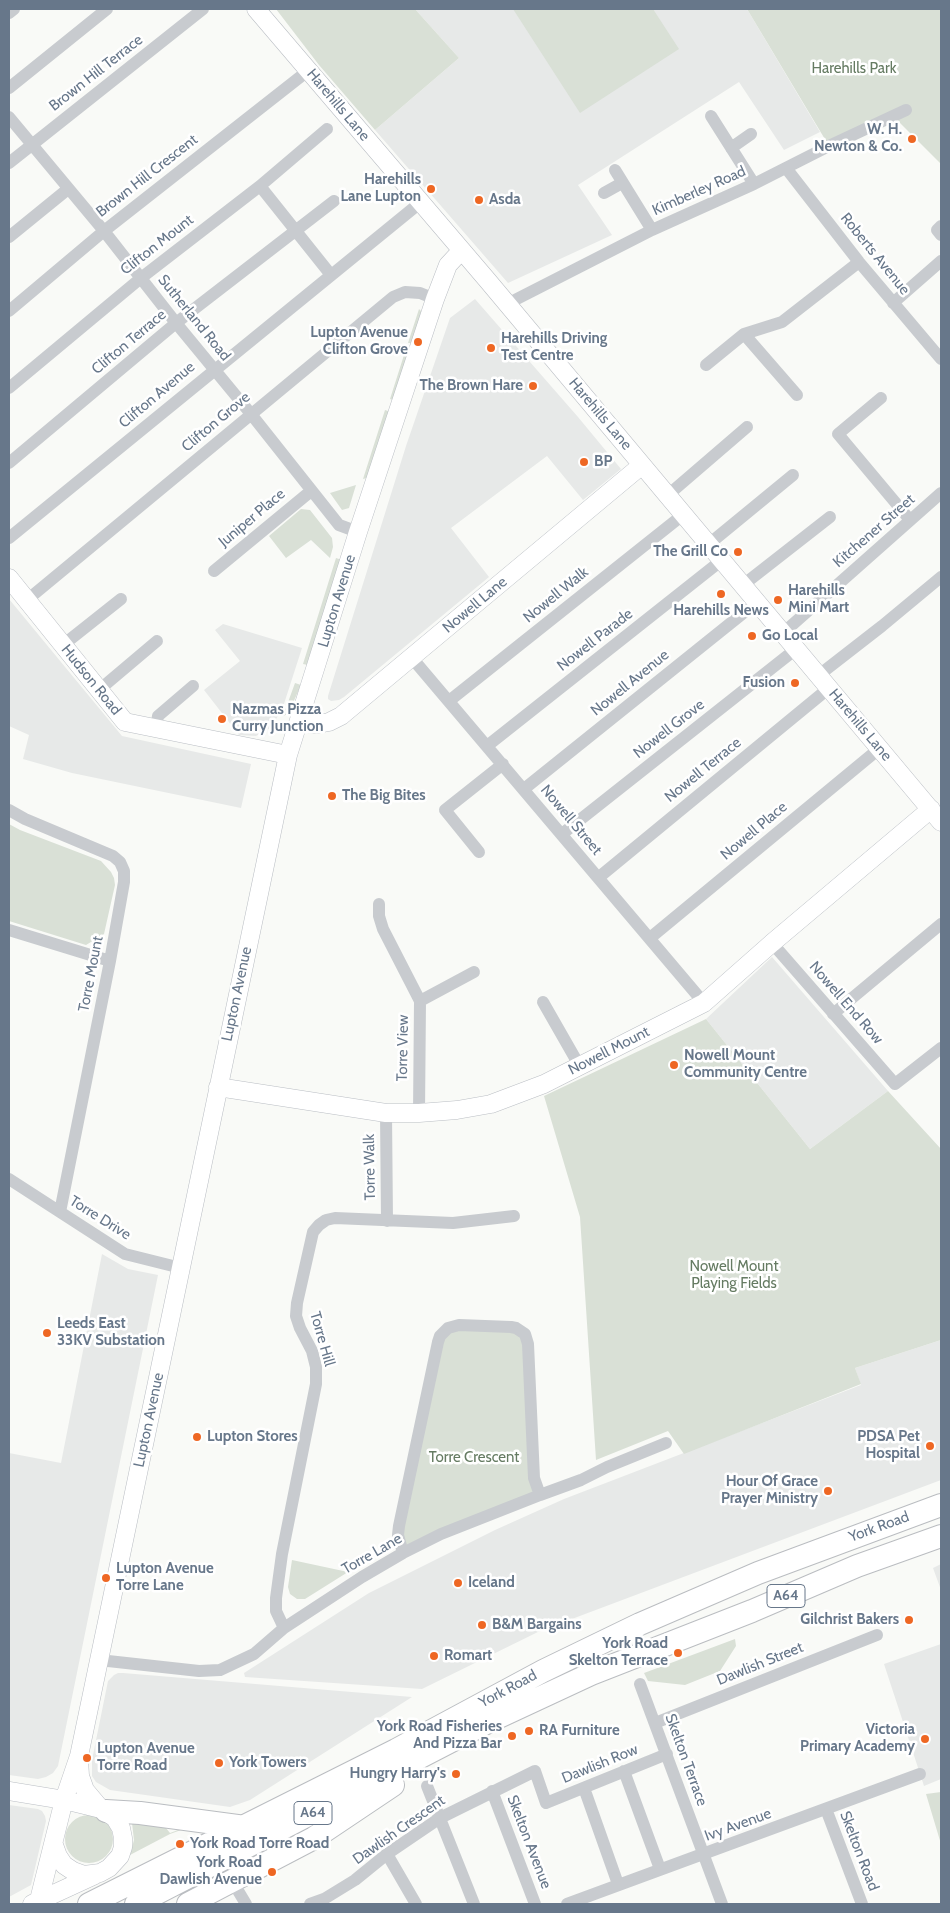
<!DOCTYPE html>
<html>
<head>
<meta charset="utf-8">
<style>
  body { margin:0 }
  #map { position:relative; width:950px; height:1913px; overflow:hidden; background:#f9faf7; font-family:Cabin,sans-serif }
  canvas { display:block }
  .frame { position:absolute; inset:0; border:10px solid #67778a; pointer-events:none }
</style>
</head>
<body>
<div id="map">
<canvas width="950" height="1913"></canvas>
<div class="frame"></div>
</div>
<script>
const ctx = document.querySelector('canvas').getContext('2d');
ctx.lineJoin = 'round';
function fillPath(path, color) { ctx.fillStyle = color; ctx.fill(path, 'evenodd'); }
const toPath = rows => new Path2D(rows.map(r => 'M' + r).join(''));
function strokePath(path, color, width, dash) { ctx.strokeStyle = color; ctx.lineWidth = width; ctx.lineCap = dash ? 'butt' : 'round'; ctx.setLineDash(dash || []); ctx.stroke(path); }
function label(font, color, halo, rows, align = 'center') {
  ctx.font = font + ' Cabin,sans-serif'; ctx.lineWidth = 5; ctx.setLineDash([]); ctx.textBaseline = 'middle'; ctx.strokeStyle = halo; ctx.fillStyle = color; for (const [text, x, y, turn = 0] of rows) {
    ctx.save(); ctx.translate(x, y); ctx.rotate((+turn || 0) * Math.PI / 180); ctx.textAlign = isNaN(turn) ? turn : align; if (halo) ctx.strokeText(text, 0, 0); ctx.fillText(text, 0, 0); ctx.restore();
  }
}
const built = toPath([
  [415,9,747,9,820,132,784,150,739,82,578,185,612,235,508,283,375,130,459,58],
  [475,299,578,417,621,469,583,500,547,456,451,528,489,577,344,697,339,700,331,701,328,699,328,696,406,446,450,318],
  [9,599,122,736,251,764,241,808,72,773,23,759,29,735,9,726],
  [223,624,302,648,282,710,270,728,256,736,239,735,204,690,240,661,215,630],
  [772,957,888,1091,810,1149,706,1019],
  [102,1254,128,1269,158,1275,58,1766,53,1773,46,1777,38,1779,9,1775,9,1453,61,1463],
  [941,1340,941,1480,540,1631,422,1689,245,1677,244,1673,369,1593,495,1530,564,1499,861,1385,855,1368],
  [941,1564,941,1590,933,1568],
  [941,1644,941,1779,924,1786,884,1664],
  [118,1673,123,1673,412,1697,250,1800,230,1807,110,1790,96,1782,92,1776,92,1760,108,1681,114,1675],
  [9,1805,38,1809,42,1811,45,1816,46,1821,31,1885,9,1897]
]);
const green = toPath([
  [276,9,415,9,459,58,375,130,319,65],
  [513,9,653,9,679,49,580,113],
  [747,9,941,9,941,164,895,118,829,146],
  [419,309,423,313,412,343,408,343],
  [404,355,411,357,396,401,390,399],
  [385,410,388,411,390,416,370,477,363,479],
  [356,485,349,508,342,510,330,493],
  [301,509,310,510,332,538,333,547,330,558,311,540,286,558,269,536],
  [336,558,342,560,308,665,303,664],
  [295,683,301,685,288,714,283,716],
  [9,824,20,830,101,861,111,872,114,878,115,885,104,934,86,945,9,921],
  [706,1019,810,1149,888,1091,941,1149,941,1340,855,1368,861,1384,684,1454,668,1431,596,1460,580,1217,544,1096],
  [443,1331,521,1331,540,1495,403,1553,400,1544],
  [292,1560,348,1572,305,1599,297,1599,290,1594,288,1587],
  [735,1639,736,1646,720,1671,685,1685,648,1681,644,1673],
  [941,1792,941,1844,926,1794],
  '65 1839a24 24 0 1 1 48 0a24 24 0 1 1-48 0Z',
  [168,1822,166,1828,170,1833,178,1830,178,1822,192,1826,170,1834,130,1855,134,1840,132,1823]
]);
const street = toPath([
  [9,13,14,9],
  [9,88,107,9],
  [711,116,754,184],
  [9,117,104,231,176,323,251,414,339,525,358,532],
  [731,148,751,134],
  [9,163,203,9],
  [786,168,859,262,941,359],
  [615,170,652,230],
  [260,186,331,275],
  [604,193,622,183],
  [941,226,937,230,941,235],
  [9,237,68,189],
  [893,303,941,261],
  [507,304,652,230,754,184,829,146,906,110],
  [9,311,104,231,309,70],
  [744,334,797,395],
  [706,365,744,334,782,322,859,262],
  [9,388,141,278,260,186,327,129],
  [881,398,838,434,910,520],
  [9,463,176,323,334,201],
  [668,495,747,427],
  [9,538,421,202],
  [709,544,793,475],
  [214,571,311,491],
  [743,585,830,517],
  [27,600,393,297,405,292,420,293,435,299],
  [783,633,941,493],
  [63,645,121,599],
  [412,658,704,1003],
  [819,675,882,626,941,577],
  [99,690,157,641],
  [449,701,684,514],
  [156,728,158,716,193,686],
  [487,746,722,560],
  [524,789,757,602],
  [9,810,25,819,113,856,120,862,124,871,124,882,110,961,60,1212],
  [562,834,796,649],
  [479,852,445,810,503,764],
  [598,878,829,688],
  [379,904,379,916,383,929,420,1001,419,1113],
  [9,930,110,961],
  [650,938,880,748],
  [772,943,895,1084,941,1048],
  [420,1001,474,972],
  [543,1002,579,1065],
  [833,1014,941,924],
  [386,1113,387,1221],
  [9,1179,125,1254,181,1268],
  [403,1553,398,1535,399,1526,438,1342,440,1336,448,1328,459,1325,511,1327,516,1328,525,1334,528,1344,534,1478,540,1495],
  [284,1628,276,1611,276,1598,282,1554,316,1384,316,1367,312,1351,300,1328,296,1316,297,1303,313,1232,319,1225,326,1220,335,1218,453,1223,514,1216],
  [99,1660,199,1671,220,1670,254,1654,284,1628,362,1577,403,1553,441,1534,540,1495,581,1480,607,1467,666,1443],
  [640,1684,722,1904],
  [655,1723,877,1635],
  [624,1771,660,1869],
  [427,1786,474,1904],
  [584,1788,618,1884],
  [492,1791,535,1904],
  [826,1809,862,1904],
  [387,1854,416,1904],
  [227,1883,237,1889,246,1904],
  [310,1904,324,1899,355,1880,387,1854,440,1818,535,1771,546,1803,667,1754],
  [567,1904,920,1774]
]);
const secondary = toPath([
  [256,9,488,281,941,822],
  [9,578,125,722,288,755],
  [298,723,318,724,329,722,341,716,642,465],
  [218,1087,386,1113,419,1113,457,1110,491,1104,544,1084,704,1003,772,943,931,809],
  [9,1791,64,1800,101,1809],
  [54,1845,58,1856,64,1865,73,1871,84,1875,100,1873,109,1868,120,1856,123,1847,123,1838,121,1828,115,1818,101,1809,85,1790,80,1776,79,1759],
  [39,1900,64,1800,79,1756,288,755,358,532,435,299,448,265,461,251],
  [32,1904,95,1875]
]);
const highway = toPath([
  [106,1811,140,1813,245,1827],
  [89,1904,396,1750,543,1671,640,1624,758,1573,941,1505],
  [136,1904,490,1721,591,1674,752,1611,857,1566,941,1536],
  [188,1904,314,1838,393,1785]
]);
const markers = [
  [912,139,5,"#ee6723"],
  [431,189,5,"#ee6723"],
  [479,200,5,"#ee6723"],
  [418,342,5,"#ee6723"],
  [491,348,5,"#ee6723"],
  [533,386,5,"#ee6723"],
  [584,462,5,"#ee6723"],
  [738,552,5,"#ee6723"],
  [721,594,5,"#ee6723"],
  [778,600,5,"#ee6723"],
  [752,636,5,"#ee6723"],
  [795,683,5,"#ee6723"],
  [222,719,5,"#ee6723"],
  [332,796,5,"#ee6723"],
  [674,1065,5,"#ee6723"],
  [47,1333,5,"#ee6723"],
  [197,1437,5,"#ee6723"],
  [930,1446,5,"#ee6723"],
  [828,1491,5,"#ee6723"],
  [106,1578,5,"#ee6723"],
  [458,1583,5,"#ee6723"],
  [909,1620,5,"#ee6723"],
  [482,1625,5,"#ee6723"],
  [678,1653,5,"#ee6723"],
  [434,1656,5,"#ee6723"],
  [529,1731,5,"#ee6723"],
  [512,1736,5,"#ee6723"],
  [925,1739,5,"#ee6723"],
  [87,1758,5,"#ee6723"],
  [219,1763,5,"#ee6723"],
  [456,1774,5,"#ee6723"],
  [180,1844,5,"#ee6723"],
  [272,1872,5,"#ee6723"]
];
const shields = [
  [786,1596,38],
  [313,1813,38]
];
const shieldNames = [
  ["A64",786,1596],
  ["A64",313,1813]
];
const parkNames = [
  ["Harehills Park",854,69],
  ["Nowell Mount",734,1267],
  ["Playing Fields",734,1284],
  ["Torre Crescent",474,1458]
];
const streetNames = [
  ["Brown Hill Terrace",96,73,-38],
  ["Harehills Lane",338,105,50],
  ["Brown Hill Crescent",147,176,-38],
  ["Kimberley Road",699,191,-24],
  ["Clifton Mount",157,245,-38],
  ["Roberts Avenue",875,254,51],
  ["Sutherland Road",194,318,51],
  ["Clifton Terrace",129,342,-40],
  ["Clifton Avenue",157,395,-40],
  ["Harehills Lane",600,414,50],
  ["Clifton Grove",216,422,-40],
  ["Juniper Place",252,518,-40],
  ["Kitchener Street",874,531,-41],
  ["Nowell Walk",556,595,-39],
  ["Lupton Avenue",337,601,-73],
  ["Nowell Lane",475,605,-40],
  ["Nowell Parade",595,640,-38],
  ["Hudson Road",91,680,51],
  ["Nowell Avenue",630,683,-39],
  ["Harehills Lane",860,725,50],
  ["Nowell Grove",669,729,-38],
  ["Nowell Terrace",703,770,-39],
  ["Nowell Street",571,820,50],
  ["Nowell Place",754,831,-40],
  ["Torre Mount",91,974,-79],
  ["Lupton Avenue",237,994,-78],
  ["Nowell End Row",846,1003,49],
  ["Torre View",403,1048,-89],
  ["Nowell Mount",609,1051,-27],
  ["Torre Walk",370,1167,-91],
  ["Torre Drive",100,1218,32],
  ["Torre Hill",322,1339,74],
  ["Lupton Avenue",149,1420,-78],
  ["York Road",879,1527,-20],
  ["Torre Lane",372,1554,-30],
  ["Dawlish Street",760,1664,-22],
  ["York Road",508,1689,-28],
  ["Skelton Terrace",686,1760,70],
  ["Dawlish Row",600,1764,-22],
  ["Ivy Avenue",738,1825,-20],
  ["Dawlish Crescent",399,1830,-35],
  ["Skelton Avenue",529,1842,69],
  ["Skelton Road",859,1851,69]
];
const poiNames = [
  ["W. H.",902,130,"right"],
  ["Newton & Co.",902,147,"right"],
  ["Harehills",421,180,"right"],
  ["Lane Lupton",421,197,"right"],
  ["Asda",489,200],
  ["Lupton Avenue",408,333,"right"],
  ["Clifton Grove",408,350,"right"],
  ["Harehills Driving",501,339],
  ["Test Centre",501,356],
  ["The Brown Hare",523,386,"right"],
  ["BP",594,462],
  ["The Grill Co",728,552,"right"],
  ["Harehills",788,591],
  ["Mini Mart",788,608],
  ["Harehills News",721,611,"center"],
  ["Go Local",762,636],
  ["Fusion",785,683,"right"],
  ["Nazmas Pizza",232,710],
  ["Curry Junction",232,727],
  ["The Big Bites",342,796],
  ["Nowell Mount",684,1056],
  ["Community Centre",684,1073],
  ["Leeds East",57,1324],
  ["33KV Substation",57,1341],
  ["Lupton Stores",207,1437],
  ["PDSA Pet",920,1437,"right"],
  ["Hospital",920,1454,"right"],
  ["Hour Of Grace",818,1482,"right"],
  ["Prayer Ministry",818,1499,"right"],
  ["Lupton Avenue",116,1569],
  ["Torre Lane",116,1586],
  ["Iceland",468,1583],
  ["Gilchrist Bakers",899,1620,"right"],
  ["B&M Bargains",492,1625],
  ["York Road",668,1644,"right"],
  ["Skelton Terrace",668,1661,"right"],
  ["Romart",444,1656],
  ["York Road Fisheries",502,1727,"right"],
  ["And Pizza Bar",502,1744,"right"],
  ["Victoria",915,1730,"right"],
  ["Primary Academy",915,1747,"right"],
  ["RA Furniture",539,1731],
  ["Lupton Avenue",97,1749],
  ["Torre Road",97,1766],
  ["York Towers",229,1763],
  ["Hungry Harry's",446,1774,"right"],
  ["York Road Torre Road",190,1844],
  ["York Road",262,1863,"right"],
  ["Dawlish Avenue",262,1880,"right"]
];
fillPath(built, '#e7e9e8');
fillPath(green, '#d9e0d6');
strokePath(secondary, '#babec4', 19);
strokePath(highway, '#babdc1', 24);
strokePath(street, '#c8cbcf', 12);
strokePath(secondary, '#fff', 18);
strokePath(highway, '#fff', 22);
for (const [x, y, r, color] of markers) { const dot = new Path2D(); dot.arc(x, y, r, 0, 2 * Math.PI); ctx.fillStyle = color; ctx.fill(dot); strokePath(dot, '#fff', 2); }
for (const [x, y, w] of shields) { const box = new Path2D(); box.roundRect(x - w / 2, y - 11.5, w, 23, 4); ctx.fillStyle = '#fff'; ctx.fill(box); strokePath(box, '#67778a', 1); }
label('bold 14px', '#67778a', null, shieldNames);
label('15px', '#657b62', '#fff', parkNames);
label('15px', '#67778a', '#fff', streetNames);
label('bold 15px', '#67778a', '#fff', poiNames, 'left');
</script>
</body>
</html>
